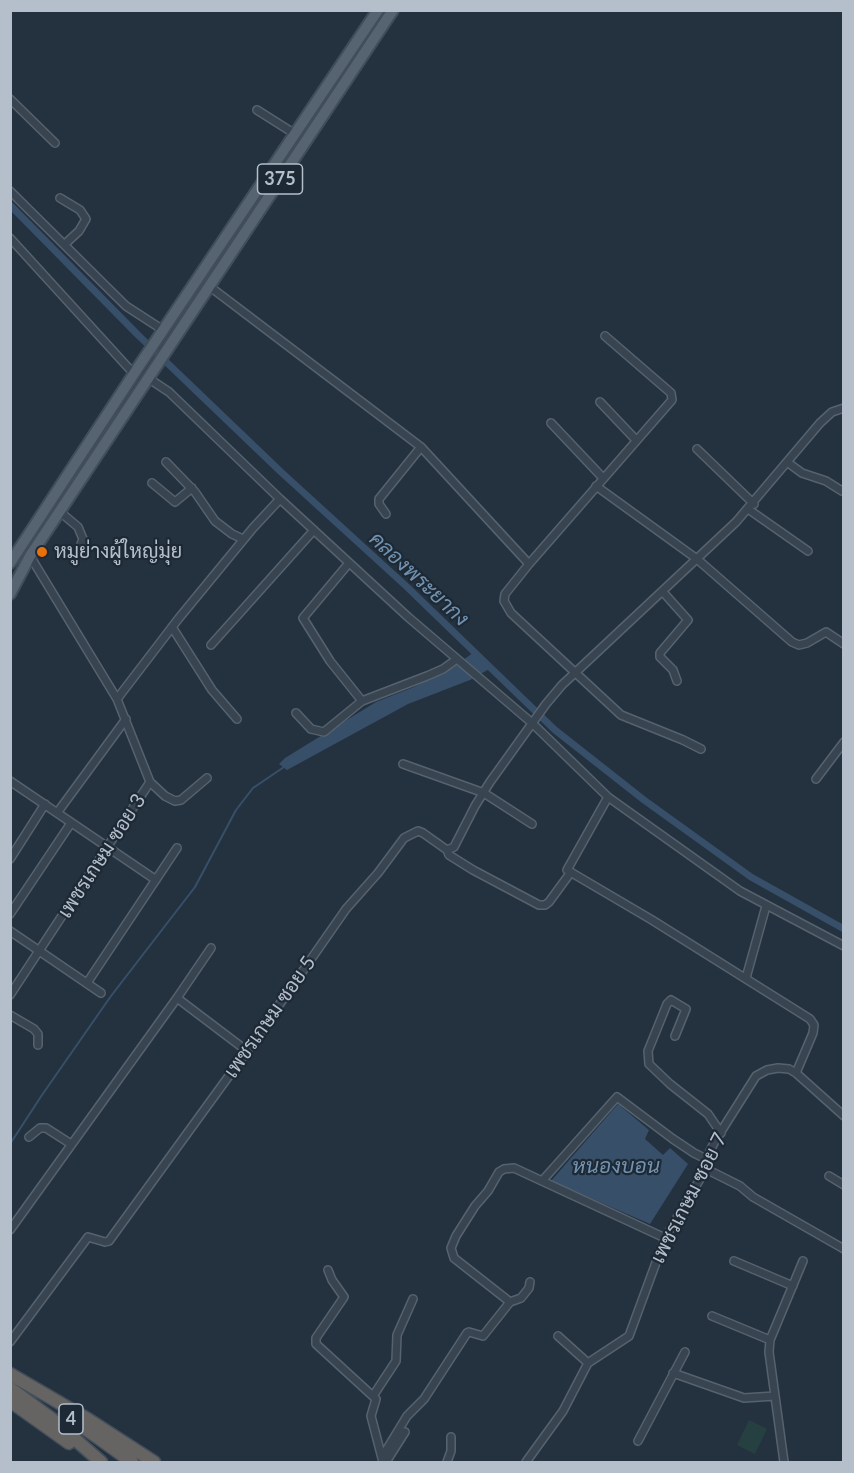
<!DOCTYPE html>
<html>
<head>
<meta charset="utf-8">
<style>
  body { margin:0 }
  #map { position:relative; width:854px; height:1473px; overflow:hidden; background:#243240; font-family:Lato,sans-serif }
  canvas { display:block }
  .frame { position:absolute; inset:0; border:12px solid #b4bfcb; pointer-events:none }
</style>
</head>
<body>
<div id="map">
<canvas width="854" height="1473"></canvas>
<div class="frame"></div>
</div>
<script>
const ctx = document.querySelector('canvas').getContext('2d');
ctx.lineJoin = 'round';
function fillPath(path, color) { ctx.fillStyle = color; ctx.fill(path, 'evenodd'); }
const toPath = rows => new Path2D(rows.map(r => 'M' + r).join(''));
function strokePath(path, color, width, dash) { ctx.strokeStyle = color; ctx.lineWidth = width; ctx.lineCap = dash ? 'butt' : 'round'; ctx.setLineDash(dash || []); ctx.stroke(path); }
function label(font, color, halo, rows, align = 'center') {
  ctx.font = font + ' Lato,Sarabun,sans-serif'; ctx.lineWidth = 4.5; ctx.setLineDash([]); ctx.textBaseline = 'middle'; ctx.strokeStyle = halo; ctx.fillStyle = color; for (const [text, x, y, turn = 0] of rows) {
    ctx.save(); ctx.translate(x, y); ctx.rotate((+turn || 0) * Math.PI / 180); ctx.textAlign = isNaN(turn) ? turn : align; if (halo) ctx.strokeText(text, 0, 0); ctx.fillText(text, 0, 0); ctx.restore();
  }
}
const green = toPath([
  [749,1420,767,1429,755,1454,737,1445]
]);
const water = toPath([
  [474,652,491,668,470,680,408,704,287,770,279,764,285,758,376,702,414,687,455,666],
  [618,1104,649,1130,645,1139,663,1155,670,1148,688,1164,650,1224,551,1181]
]);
const stream = toPath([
  [10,1144,42,1095,111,996,195,887,236,810,253,788,284,767]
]);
const canal = toPath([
  [10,205,138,335,281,472,406,586,555,730,644,800,751,877,844,929]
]);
const minor = toPath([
  [10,99,55,143],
  [257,110,295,134],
  [10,191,126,306,163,330],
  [60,198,80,210,86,219,79,231,65,244],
  [10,238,134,374],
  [209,286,421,447,529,564],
  [605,336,671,393,672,400,529,564,505,594,504,601,511,613,621,715,683,740,701,749],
  [148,378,169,392,280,499,408,617,532,723,608,797,567,870,652,920,810,1019,814,1025,813,1033,796,1073],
  [600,402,636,440],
  [551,423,603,478],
  [697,449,754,504],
  [166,462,195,492,215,521,232,534,243,539],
  [787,462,802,473,826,481,842,491],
  [152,483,175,502,192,488],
  [596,486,697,559,792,642,799,645,807,643,826,632,844,644],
  [748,509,808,551],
  [59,511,78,527,83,539,80,547],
  [386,514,379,504,379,499,421,447],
  [663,592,688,620,660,653,660,657,673,670,677,681],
  [172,627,212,690,237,719],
  [211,645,314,530],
  [117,699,179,618,253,528,280,499],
  [362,701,427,676,443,669,457,659],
  [296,713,311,729,324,732,362,701,330,661,303,618,349,563],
  [403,764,484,793,532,824],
  [816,779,844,742],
  [10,781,156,880],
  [150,782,165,796,175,801,181,800,207,778],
  [608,797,740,891,844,946],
  [57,813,126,719],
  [447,850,449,855,473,870,539,905,545,905,549,902,571,872],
  [10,859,45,804],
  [10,914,71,823],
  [10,931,101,993],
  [746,978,766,906],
  [87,983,177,848],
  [10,995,150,782,117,699,30,556],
  [177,998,247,1051],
  [10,1015,34,1029,38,1034,38,1045],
  [675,1036,686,1009,671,1000,667,1004,648,1051,649,1064,670,1084,708,1114,721,1133],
  [29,1137,40,1128,46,1128,71,1144],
  [706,1169,740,1186,753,1197,844,1249],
  [829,1176,844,1185],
  [542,1181,617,1097,673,1139,694,1153,708,1160],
  [10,1230,177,998,211,948],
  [734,1261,793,1286],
  [328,1270,332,1280,344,1297,316,1338,316,1344,376,1399,371,1416,383,1462],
  [510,1302,454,1258,451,1248,456,1236,475,1206,488,1191,499,1172,504,1169,514,1168,665,1238],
  [712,1316,770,1340],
  [558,1336,588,1363],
  [10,1342,88,1237,105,1242,109,1241,247,1051,346,909,378,873,404,838,418,831,423,833,447,850,454,847,475,806,490,782,546,704,562,685,736,522,820,423,832,412,844,408],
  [673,1373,744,1398,775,1396],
  [373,1396,396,1361,397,1335,413,1299],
  [638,1441,685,1352],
  [382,1457,407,1416,424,1399,467,1333,469,1332,483,1336,510,1302,521,1298,529,1288,530,1282],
  [386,1462,405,1432],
  [447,1462,451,1451,451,1437],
  [526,1462,563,1411,588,1363,629,1336,665,1238,706,1169,710,1151,715,1141,756,1076,767,1070,778,1068,789,1069,796,1073,844,1116],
  [784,1462,769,1352,770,1340,803,1261]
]);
const primary = toPath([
  [10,563,139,366,378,10],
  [10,594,30,556,393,10]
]);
const trunk = toPath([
  [10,1374,89,1420,154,1462],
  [10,1388,52,1419,101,1462],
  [10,1401,69,1443],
  [65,1414,132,1462]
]);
const markers = [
  [42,552,6,"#e8710a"]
];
const shields = [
  [280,179,45],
  [71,1419,24]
];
const shieldNames = [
  ["375",280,179],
  ["4",71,1419]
];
const poiNames = [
  ["หมูย่างผู้ใหญ่มุ่ย",54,552]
];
const streetNames = [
  ["เพชรเกษม ซอย 3",102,856,-57],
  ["เพชรเกษม ซอย 5",270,1017,-55],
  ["เพชรเกษม ซอย 7",689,1198,-63]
];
const waterNames = [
  ["คลองพระยากง",419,579,43],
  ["หนองบอน",616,1166]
];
fillPath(green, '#264041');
fillPath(water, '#374f68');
strokePath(stream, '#374f68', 2);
strokePath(canal, '#374f68', 7);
strokePath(minor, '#56626e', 10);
strokePath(primary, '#414d59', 14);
strokePath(trunk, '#434f5b', 15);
strokePath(minor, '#384450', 7);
strokePath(primary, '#566370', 10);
strokePath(trunk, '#666462', 12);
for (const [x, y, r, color] of markers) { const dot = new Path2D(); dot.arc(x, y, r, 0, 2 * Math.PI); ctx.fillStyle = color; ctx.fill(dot); strokePath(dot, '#1d2935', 2); }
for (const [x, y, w] of shields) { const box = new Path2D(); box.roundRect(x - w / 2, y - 15, w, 30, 4.5); ctx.fillStyle = '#1d2935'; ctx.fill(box); strokePath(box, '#b4bfcb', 1.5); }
label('bold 18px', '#b4bfcb', null, shieldNames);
label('20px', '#b4bfcb', '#1d2935', poiNames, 'left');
label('20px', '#b4bfcb', '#1d2935', streetNames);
label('italic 21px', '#7392af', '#1d2935', waterNames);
</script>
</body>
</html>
